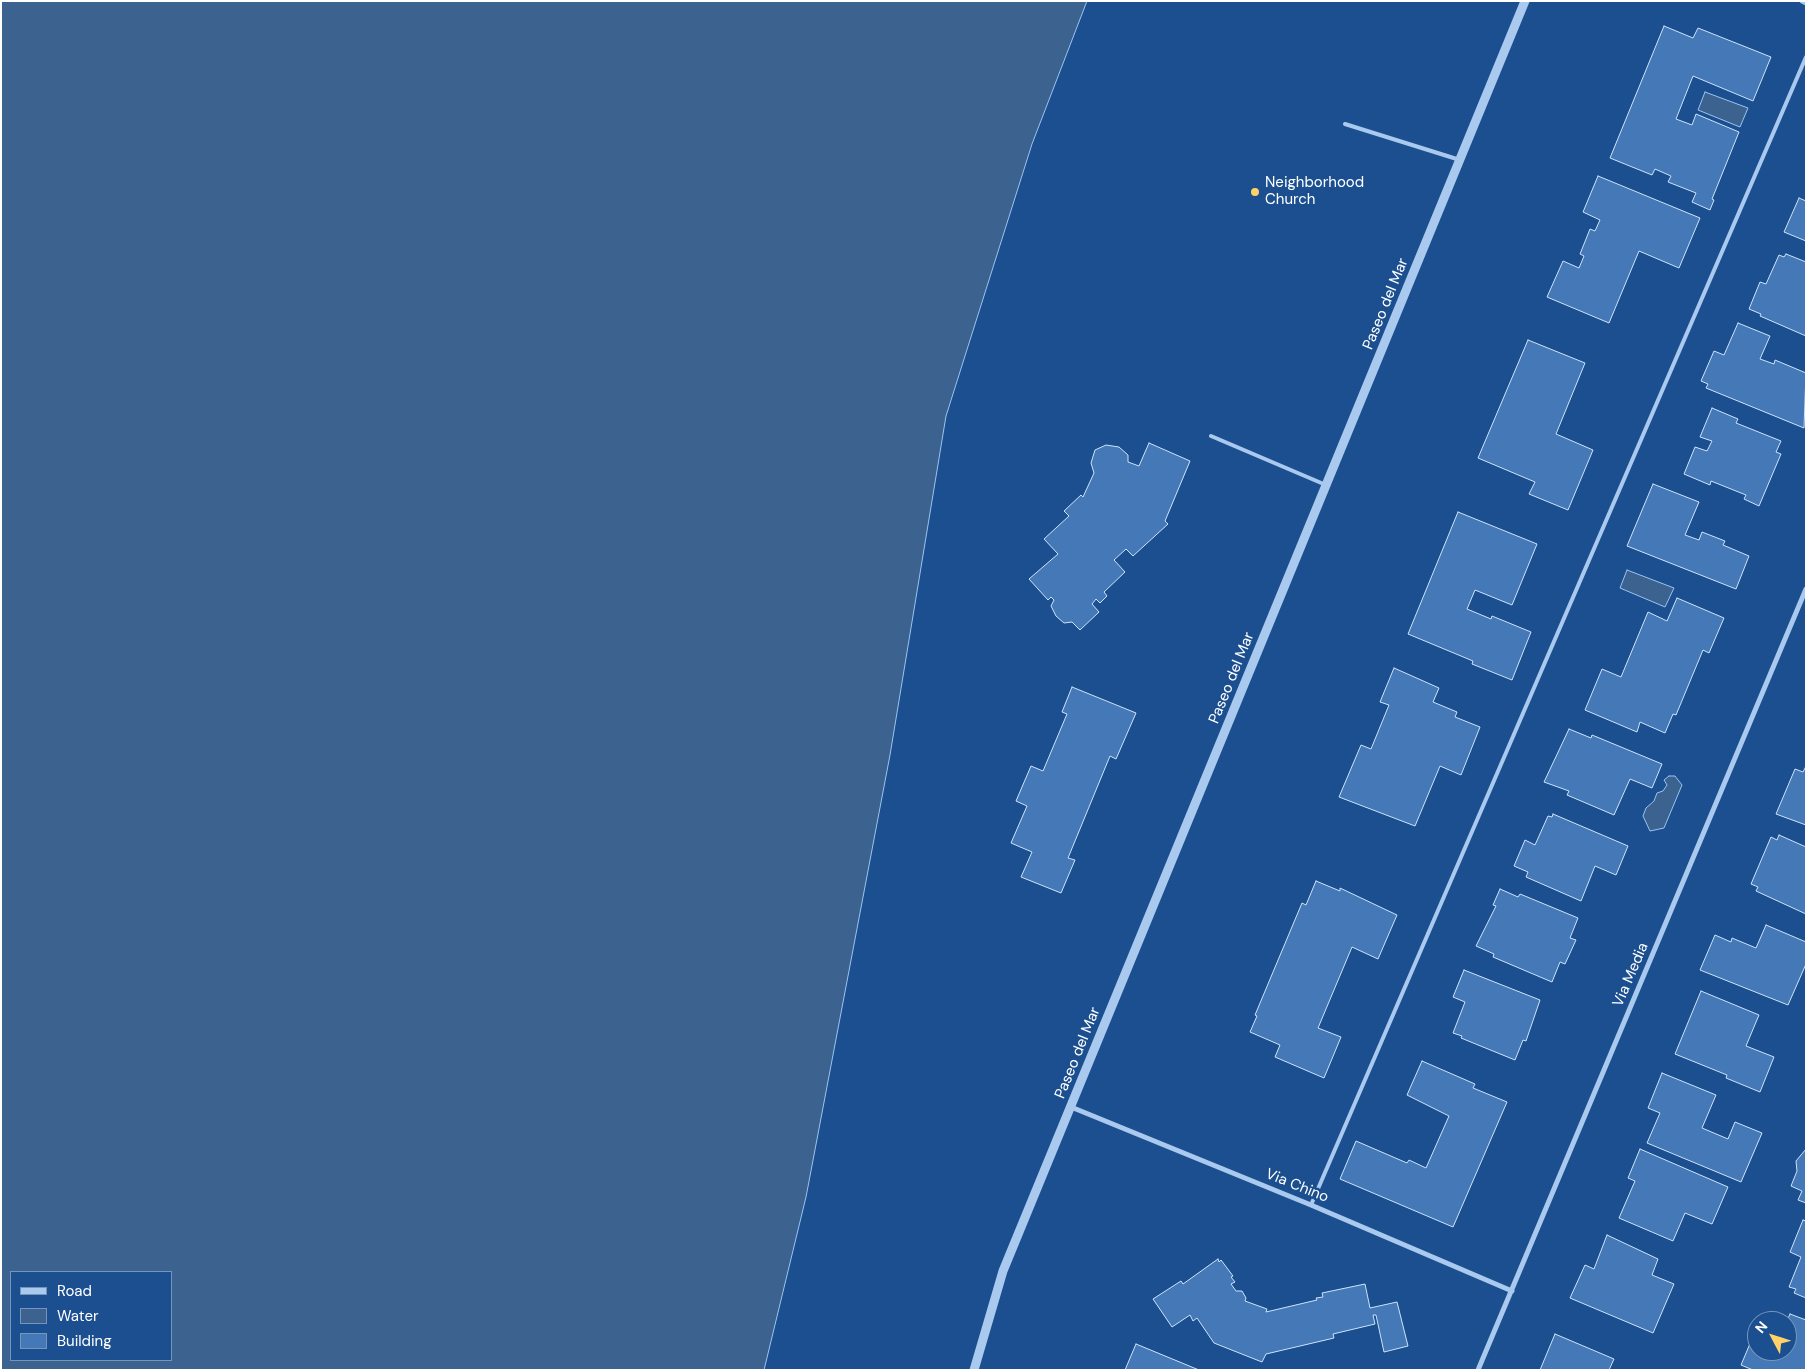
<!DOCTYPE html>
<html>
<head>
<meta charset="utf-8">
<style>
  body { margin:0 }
  #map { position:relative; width:1807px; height:1371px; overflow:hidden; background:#1b4f8f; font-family:"DM Sans",sans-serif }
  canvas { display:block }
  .frame { position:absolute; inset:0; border:2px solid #fff; pointer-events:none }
  .legend { position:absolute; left:10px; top:1271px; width:162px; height:90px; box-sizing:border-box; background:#1b4f8f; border:1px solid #7695bc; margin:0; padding:6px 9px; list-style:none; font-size:15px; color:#fff }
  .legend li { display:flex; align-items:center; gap:10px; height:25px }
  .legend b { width:25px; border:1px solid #7695bc }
  .north { position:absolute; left:1747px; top:1311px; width:50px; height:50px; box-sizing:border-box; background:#1b4f8f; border:1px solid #7695bc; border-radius:50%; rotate:310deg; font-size:14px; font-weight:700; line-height:20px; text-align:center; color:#fff }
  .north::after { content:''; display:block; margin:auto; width:18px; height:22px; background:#ffd166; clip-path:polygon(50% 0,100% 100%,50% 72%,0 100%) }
</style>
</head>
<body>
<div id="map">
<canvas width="1807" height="1371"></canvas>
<div class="frame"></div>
<ul class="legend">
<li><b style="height:6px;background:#a9c9ee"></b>Road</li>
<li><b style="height:14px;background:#3c6290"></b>Water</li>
<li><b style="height:14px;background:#4478b7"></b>Building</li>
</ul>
<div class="north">N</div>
</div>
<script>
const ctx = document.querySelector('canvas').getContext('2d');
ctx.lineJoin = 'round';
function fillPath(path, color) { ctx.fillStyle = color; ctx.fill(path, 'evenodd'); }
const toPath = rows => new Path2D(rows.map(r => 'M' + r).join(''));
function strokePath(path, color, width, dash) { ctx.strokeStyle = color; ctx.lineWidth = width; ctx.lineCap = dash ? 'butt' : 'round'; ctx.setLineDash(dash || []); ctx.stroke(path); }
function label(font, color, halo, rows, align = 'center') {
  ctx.font = font + ' "DM Sans",sans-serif'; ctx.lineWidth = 5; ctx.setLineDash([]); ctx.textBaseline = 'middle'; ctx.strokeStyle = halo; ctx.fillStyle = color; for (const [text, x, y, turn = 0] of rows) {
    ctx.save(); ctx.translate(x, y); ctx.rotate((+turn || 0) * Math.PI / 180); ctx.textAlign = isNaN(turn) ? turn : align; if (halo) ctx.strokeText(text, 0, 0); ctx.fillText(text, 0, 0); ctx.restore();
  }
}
const water = toPath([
  [1,1,1087,1,1032,144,946,416,890,755,806,1197,764,1370,1,1370,1,1],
  [11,1272,171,1272,171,1360,11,1360,11,1272],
  [1705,92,1748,108,1740,127,1698,110,1705,92],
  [1627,570,1674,588,1665,607,1620,588,1627,570],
  [1669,776,1675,776,1682,785,1664,828,1650,831,1643,816,1646,808,1654,801,1657,793,1663,791,1667,785,1664,780,1669,776]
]);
const building = toPath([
  [1664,26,1693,38,1698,28,1771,57,1753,101,1693,76,1676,119,1692,125,1696,114,1739,132,1712,199,1714,200,1710,210,1692,202,1696,193,1668,182,1671,176,1655,169,1652,175,1610,158,1664,26],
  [1598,176,1700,218,1679,268,1639,251,1609,323,1547,297,1563,261,1579,268,1584,256,1580,254,1590,229,1595,231,1600,220,1583,212,1598,176],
  [1799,198,1806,201,1806,241,1784,232,1799,198],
  [1786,254,1806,262,1806,336,1760,316,1761,314,1749,309,1760,282,1766,284,1779,255,1784,257,1786,254],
  [1738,323,1770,336,1760,359,1774,364,1775,360,1806,373,1804,428,1706,388,1708,384,1701,381,1714,351,1724,355,1738,323],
  [1528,340,1585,363,1556,434,1593,450,1568,510,1529,494,1535,482,1478,458,1528,340],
  [1712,408,1738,419,1736,423,1781,441,1776,452,1781,454,1759,506,1744,499,1746,495,1711,481,1710,485,1684,474,1695,447,1707,451,1712,441,1700,437,1712,408],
  [1149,443,1190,461,1165,521,1168,524,1133,556,1126,549,1114,560,1125,572,1104,592,1107,596,1100,603,1096,599,1092,604,1099,612,1080,630,1072,622,1064,623,1056,616,1051,606,1054,600,1051,597,1048,600,1029,579,1058,554,1044,539,1069,516,1064,511,1081,495,1083,497,1094,473,1091,463,1095,450,1106,445,1119,447,1128,455,1128,462,1139,466,1149,443],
  [1653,484,1699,502,1685,535,1699,540,1702,532,1725,541,1723,545,1749,556,1736,589,1627,546,1653,484],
  [1458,512,1537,544,1512,605,1475,590,1467,609,1491,619,1492,616,1531,632,1512,680,1472,664,1473,661,1408,634,1458,512],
  [1677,598,1724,618,1709,653,1703,650,1676,715,1673,714,1665,733,1640,722,1637,732,1585,710,1602,669,1621,677,1648,612,1667,621,1677,598],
  [1394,668,1439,688,1433,702,1457,712,1455,717,1480,727,1461,775,1440,766,1415,826,1339,797,1361,745,1371,749,1389,705,1380,702,1394,668],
  [1072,687,1136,713,1116,759,1110,756,1068,858,1075,860,1061,893,1021,877,1032,852,1011,843,1027,806,1016,801,1031,766,1043,771,1067,714,1062,712,1072,687],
  [1569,729,1591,738,1592,735,1662,764,1652,788,1630,779,1614,815,1567,795,1569,791,1544,782,1569,729],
  [1806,766,1806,825,1776,814,1795,769,1803,772,1806,766],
  [1553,814,1628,846,1616,875,1595,866,1581,901,1526,877,1528,872,1514,866,1525,840,1535,845,1548,816,1552,817,1553,814],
  [1779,835,1806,847,1806,914,1756,891,1758,887,1751,884,1771,837,1777,840,1779,835],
  [1316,881,1340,891,1340,888,1397,915,1378,959,1352,947,1318,1028,1341,1037,1324,1078,1275,1057,1280,1045,1250,1032,1257,1016,1255,1015,1302,903,1306,905,1316,881],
  [1500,889,1518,897,1520,894,1578,918,1570,938,1576,940,1565,964,1560,962,1552,982,1493,957,1494,954,1476,946,1496,906,1493,905,1500,889],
  [1766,925,1806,942,1806,964,1788,1005,1700,970,1715,935,1731,942,1732,938,1756,948,1766,925],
  [1464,970,1540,1000,1526,1041,1523,1040,1515,1060,1461,1038,1462,1036,1453,1033,1465,1002,1453,997,1464,970],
  [1701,991,1759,1015,1746,1046,1774,1057,1760,1092,1726,1078,1727,1075,1675,1054,1701,991],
  [1422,1061,1475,1084,1473,1088,1507,1102,1453,1227,1340,1179,1356,1141,1407,1163,1409,1160,1426,1168,1449,1116,1407,1095,1422,1061],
  [1662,1073,1716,1095,1702,1128,1728,1139,1735,1122,1762,1133,1741,1182,1647,1143,1660,1113,1648,1108,1662,1073],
  [1640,1149,1728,1187,1712,1224,1685,1213,1673,1241,1619,1218,1635,1181,1628,1178,1640,1149],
  [1806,1149,1806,1203,1798,1200,1802,1191,1791,1186,1797,1171,1796,1161,1806,1149],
  [1803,1220,1806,1221,1806,1298,1794,1293,1796,1289,1789,1287,1801,1257,1790,1252,1803,1220],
  [1607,1235,1658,1259,1652,1275,1674,1284,1653,1333,1570,1298,1585,1265,1594,1269,1607,1235],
  [1218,1259,1219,1262,1221,1260,1233,1276,1231,1277,1235,1282,1231,1284,1236,1291,1242,1291,1246,1298,1245,1301,1267,1309,1266,1312,1317,1300,1316,1298,1323,1297,1322,1293,1365,1284,1370,1308,1397,1302,1408,1346,1384,1352,1376,1315,1373,1315,1375,1324,1333,1334,1334,1338,1266,1354,1262,1362,1214,1343,1197,1318,1193,1321,1190,1315,1172,1327,1153,1299,1181,1281,1183,1284,1218,1259],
  [1790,1314,1806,1320,1806,1370,1753,1370,1741,1365,1757,1327,1757,1351,1787,1351,1787,1321,1790,1314],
  [1555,1334,1614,1359,1609,1370,1540,1370,1555,1334],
  [1136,1344,1199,1370,1125,1370,1136,1344]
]);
const service = toPath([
  [1345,124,1460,160],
  [1211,436,1326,485],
  [1311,1205,1806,57]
]);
const minor = toPath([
  [1802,1,1806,3],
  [1071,1107,1311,1205,1512,1291],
  [1478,1370,1806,589]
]);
const tertiary = toPath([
  [974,1370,1003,1271,1525,1]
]);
const markers = [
  [1255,192,5,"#ffd166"]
];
const poiNames = [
  ["Neighborhood",1265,183],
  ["Church",1265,200]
];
const streetNames = [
  ["Paseo del Mar",1386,304,-68],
  ["Paseo del Mar",1232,678,-68],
  ["Via Media",1631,975,-67],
  ["Paseo del Mar",1078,1053,-68],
  ["Via Chino",1297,1186,22]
];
fillPath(water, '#3c6290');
strokePath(water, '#9cc4f0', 1);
fillPath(building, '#4478b7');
strokePath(building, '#cfe3fa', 1);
strokePath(service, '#a9c9ee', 4);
strokePath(minor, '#a9c9ee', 5);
strokePath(tertiary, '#a9c9ee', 9);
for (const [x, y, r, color] of markers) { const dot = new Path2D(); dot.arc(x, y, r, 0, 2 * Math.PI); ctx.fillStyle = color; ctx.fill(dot); strokePath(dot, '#1b4f8f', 2); }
label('15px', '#fff', '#1b4f8f', poiNames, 'left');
label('15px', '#fff', '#1b4f8f', streetNames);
</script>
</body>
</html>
